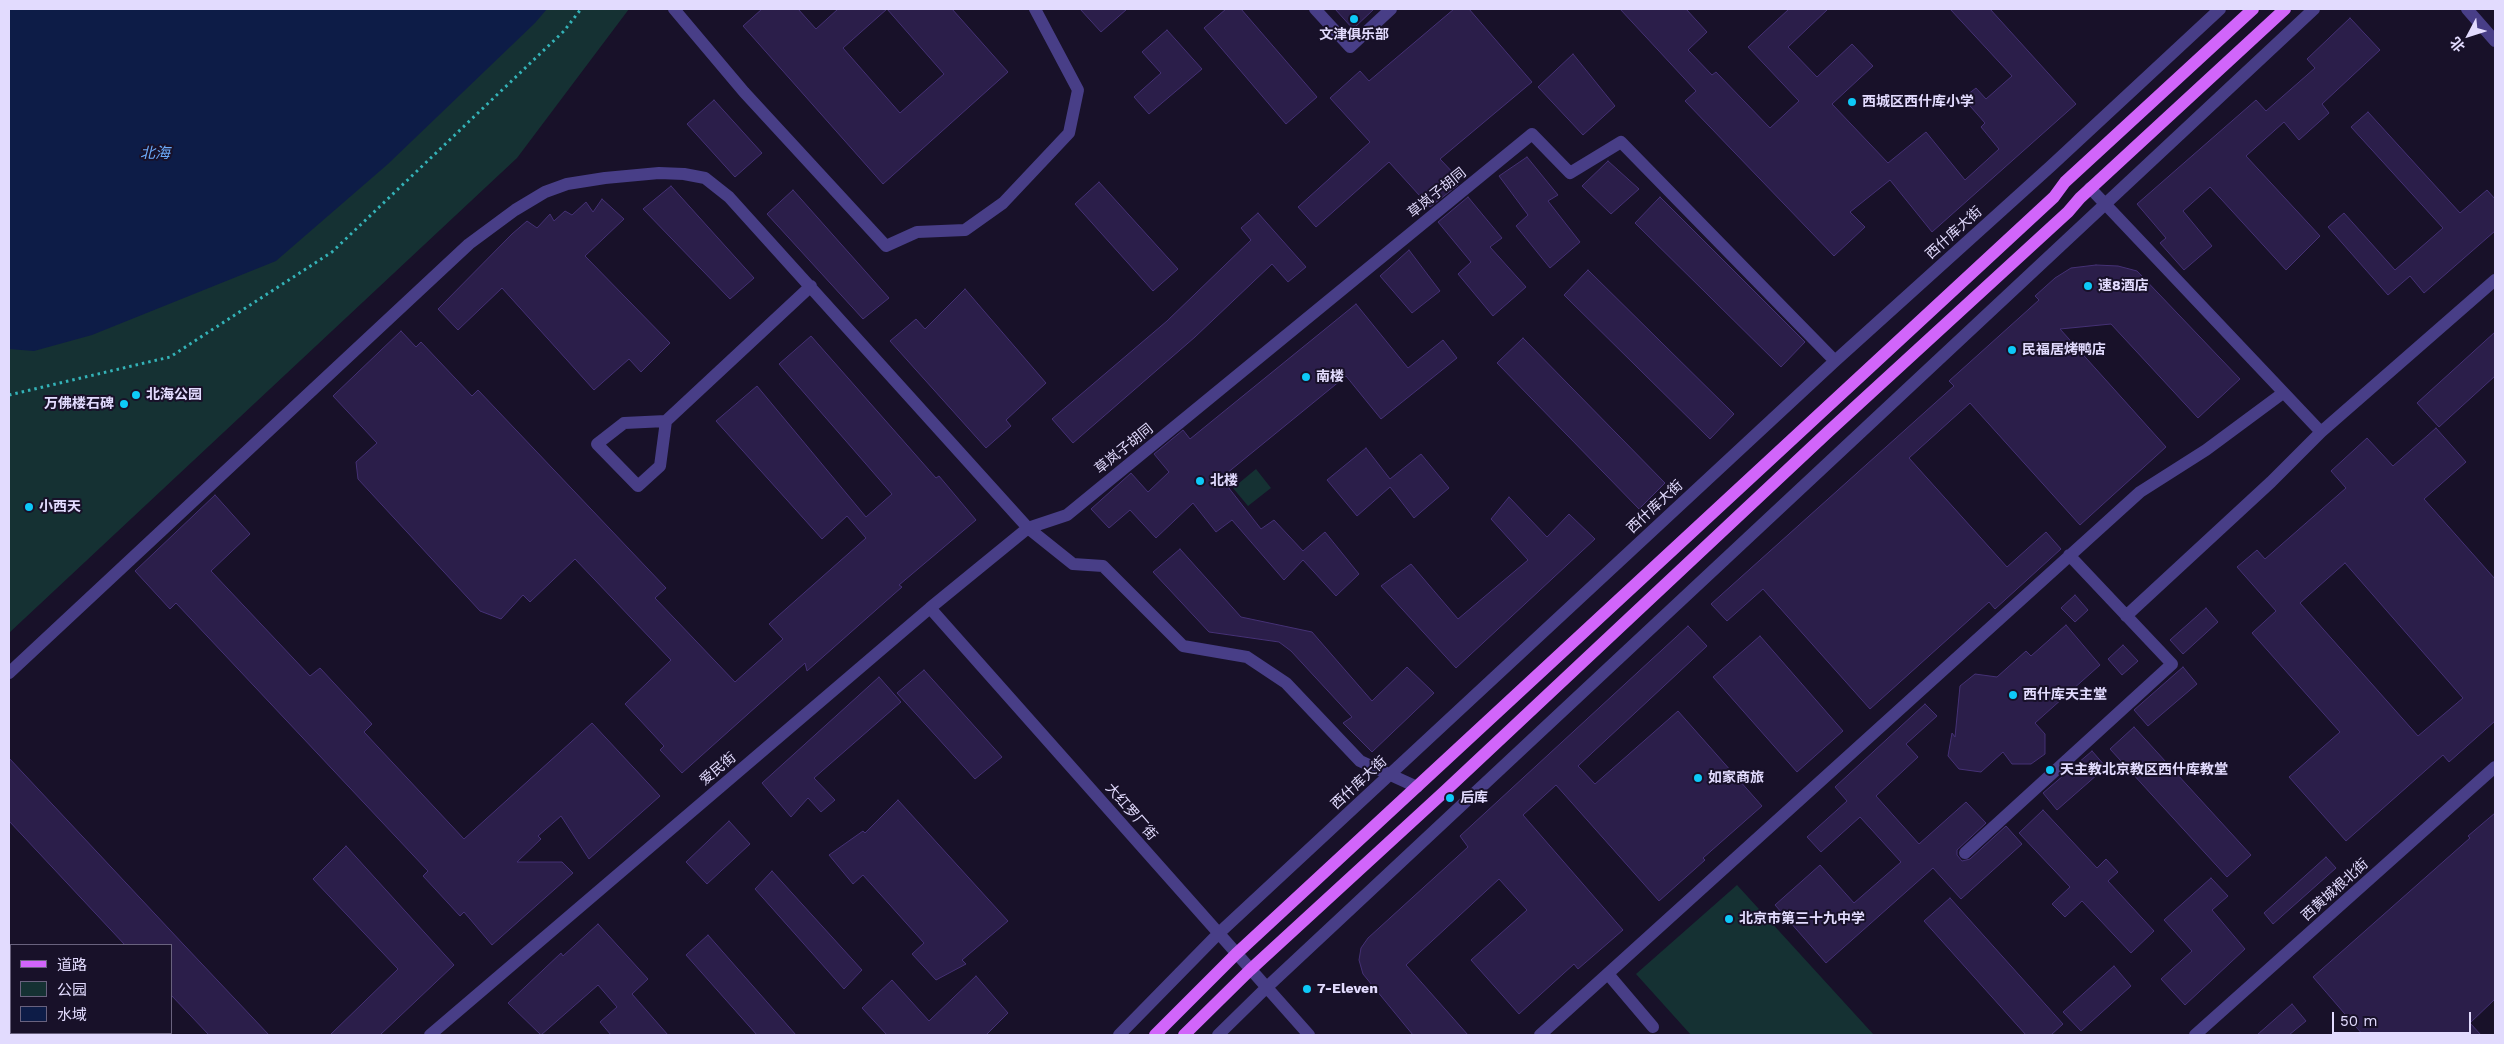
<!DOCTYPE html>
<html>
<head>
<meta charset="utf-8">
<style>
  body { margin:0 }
  #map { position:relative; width:2504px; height:1044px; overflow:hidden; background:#181129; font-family:"Work Sans","Noto Sans SC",sans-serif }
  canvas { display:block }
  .frame { position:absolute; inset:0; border:10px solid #e2dbfe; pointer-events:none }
  .legend { position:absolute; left:10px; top:944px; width:162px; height:90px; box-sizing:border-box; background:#181129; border:1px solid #69627e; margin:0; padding:6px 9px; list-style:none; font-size:15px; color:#e2dbfe }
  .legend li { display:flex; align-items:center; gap:10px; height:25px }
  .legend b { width:25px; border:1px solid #69627e }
  .north { position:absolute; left:2444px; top:10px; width:50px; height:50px; -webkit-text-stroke:4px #181129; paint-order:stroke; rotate:230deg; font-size:14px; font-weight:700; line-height:20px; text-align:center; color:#e2dbfe }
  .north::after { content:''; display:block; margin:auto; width:18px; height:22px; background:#e2dbfe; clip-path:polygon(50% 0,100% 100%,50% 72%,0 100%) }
  .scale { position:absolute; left:2332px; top:1012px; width:139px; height:22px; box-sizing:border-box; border:2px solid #e2dbfe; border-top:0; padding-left:6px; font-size:15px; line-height:18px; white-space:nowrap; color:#e2dbfe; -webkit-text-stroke:4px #181129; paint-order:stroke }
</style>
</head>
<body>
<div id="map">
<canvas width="2504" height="1044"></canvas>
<div class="frame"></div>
<ul class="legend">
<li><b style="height:6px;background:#d165fa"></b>道路</li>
<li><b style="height:14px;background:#153133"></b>公园</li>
<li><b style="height:14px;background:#0d1c47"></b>水域</li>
</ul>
<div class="north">北</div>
<div class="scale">50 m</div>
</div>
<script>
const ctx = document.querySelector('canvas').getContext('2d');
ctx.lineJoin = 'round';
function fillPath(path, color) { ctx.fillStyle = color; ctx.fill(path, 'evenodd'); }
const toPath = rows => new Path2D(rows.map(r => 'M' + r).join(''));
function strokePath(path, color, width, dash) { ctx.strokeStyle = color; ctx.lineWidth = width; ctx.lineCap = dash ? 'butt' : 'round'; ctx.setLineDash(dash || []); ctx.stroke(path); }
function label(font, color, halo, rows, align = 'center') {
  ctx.font = font + ' "Work Sans","Noto Sans SC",sans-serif'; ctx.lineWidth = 4; ctx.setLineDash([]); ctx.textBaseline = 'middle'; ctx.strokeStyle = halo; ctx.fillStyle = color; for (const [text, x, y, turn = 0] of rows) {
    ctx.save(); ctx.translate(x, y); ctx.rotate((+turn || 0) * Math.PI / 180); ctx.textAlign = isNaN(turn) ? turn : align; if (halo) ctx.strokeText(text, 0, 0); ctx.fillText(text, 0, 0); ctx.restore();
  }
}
const green = toPath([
  [9,9,629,9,517,158,9,633],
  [1256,469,1271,488,1248,506,1233,488],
  [1737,885,1874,1035,1691,1035,1636,974]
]);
const water = toPath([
  [9,9,547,9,535,23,388,164,276,261,92,335,34,351,9,349]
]);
const building = toPath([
  [762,9,798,9,816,29,838,9,952,9,1008,72,883,184,743,26,762,9],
  [887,9,944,74,900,113,843,48,887,9],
  [1080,9,1127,9,1101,32,1080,9],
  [1226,9,1241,9,1317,97,1286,124,1204,28,1226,9],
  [1335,9,1374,9,1353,29,1335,9],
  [1454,9,1469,9,1532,82,1440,159,1457,177,1454,180,1458,185,1430,207,1389,162,1316,227,1298,207,1370,142,1330,98,1360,71,1369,81,1454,9],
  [1620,9,1686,9,1707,32,1688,50,1712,75,1716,72,1770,128,1799,101,1748,47,1789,9,1828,9,1788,47,1817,77,1852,44,1873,66,1832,104,1888,163,1926,132,1965,180,1999,149,1981,127,1985,123,1963,98,1976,88,1986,99,2012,76,1950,9,1990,9,2076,104,1932,232,1890,180,1850,212,1865,227,1834,256,1685,101,1696,91,1620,9],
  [2350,18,2380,50,2322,104,2329,113,2299,140,2284,122,2246,156,2320,236,2286,270,2210,187,2183,211,2212,246,2184,270,2160,243,2166,238,2137,204,2256,100,2266,111,2315,68,2307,59,2350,18],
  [1167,30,1202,69,1149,114,1134,97,1161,73,1142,52,1167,30],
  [1573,54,1615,106,1583,135,1538,87,1573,54],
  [714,100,762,153,735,177,687,124,714,100],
  [2368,112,2460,213,2487,190,2495,199,2495,231,2424,293,2410,276,2388,295,2328,227,2344,213,2395,270,2443,228,2351,127,2368,112],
  [1527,157,1558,195,1548,201,1580,242,1550,268,1516,226,1528,215,1499,176,1527,157],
  [1608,161,1639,189,1611,214,1582,186,1608,161],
  [1099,182,1178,269,1153,291,1075,204,1099,182],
  [671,186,754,278,730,299,643,209,671,186],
  [793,190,889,298,863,319,767,214,793,190],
  [1468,197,1502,238,1490,247,1526,287,1493,316,1458,274,1471,262,1438,222,1468,197],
  [1660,197,1805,342,1781,367,1635,223,1660,197],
  [602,199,624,219,585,256,670,343,641,372,629,359,594,390,502,288,458,330,438,309,512,234,527,221,537,228,550,214,554,221,565,211,572,215,586,202,593,212,602,199],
  [1258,213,1306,267,1288,282,1272,264,1195,337,1073,443,1052,419,1167,321,1251,240,1241,228,1258,213],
  [1409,250,1440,291,1412,313,1380,276,1409,250],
  [2096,265,2118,266,2137,271,2240,379,2198,418,2111,324,2060,329,2166,447,2080,525,1970,403,1909,458,2007,567,2046,532,2061,549,1995,609,1989,602,1870,709,1763,589,1727,621,1711,604,1954,386,1949,381,2039,300,2035,296,2055,278,2071,268,2096,265],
  [1588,270,1734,414,1710,439,1564,295,1588,270],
  [965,289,1046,383,1006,420,1011,426,986,448,890,341,916,319,925,329,965,289],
  [1356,304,1408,368,1443,340,1457,358,1381,419,1346,376,1221,478,1261,529,1274,520,1303,551,1325,532,1359,574,1336,596,1303,560,1284,580,1232,520,1216,532,1193,503,1156,538,1130,510,1109,528,1091,509,1131,473,1148,492,1169,472,1154,454,1183,430,1190,439,1356,304],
  [401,331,416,347,421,342,472,396,478,390,666,588,655,598,735,682,783,639,769,624,866,538,847,516,822,539,716,421,757,386,866,517,892,494,779,364,811,336,936,478,939,476,976,520,899,585,902,587,807,671,805,663,682,773,660,750,664,746,625,704,671,660,575,559,530,602,523,595,501,619,480,611,358,479,356,462,377,443,333,396,401,331],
  [2495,332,2495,376,2439,427,2417,403,2495,332],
  [1523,338,1665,483,1639,509,1497,363,1523,338],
  [2436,428,2466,462,2424,499,2495,579,2495,721,2449,762,2443,755,2346,841,2289,777,2340,732,2252,633,2276,611,2237,567,2257,550,2265,559,2346,488,2331,471,2367,438,2393,466,2436,428],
  [2345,563,2463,698,2418,736,2300,603,2345,563],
  [1366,448,1390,479,1421,454,1449,488,1414,518,1390,487,1357,516,1327,480,1366,448],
  [215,495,250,534,211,571,310,676,320,668,372,724,364,732,464,839,592,723,660,796,589,859,561,816,538,836,541,839,517,862,562,862,573,873,492,945,464,912,460,916,423,876,428,871,176,603,170,609,135,571,215,495],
  [1509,497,1547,537,1569,514,1595,539,1456,668,1381,586,1411,564,1458,619,1528,560,1491,519,1509,497],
  [1180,549,1241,617,1312,632,1372,701,1407,667,1434,693,1372,752,1343,723,1352,717,1291,651,1279,642,1209,632,1153,572,1180,549],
  [2075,595,2088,610,2075,622,2061,608,2075,595],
  [2206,608,2218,622,2183,654,2170,640,2206,608],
  [2066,625,2100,665,2035,723,2045,734,2045,754,2031,764,2012,764,2003,752,1981,772,1959,769,1948,756,1952,733,1955,737,1960,686,1975,674,1997,677,2026,651,2031,656,2066,625],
  [1688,626,1707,646,1578,766,1595,784,1678,711,1762,806,1703,858,1705,860,1659,901,1556,785,1523,815,1623,930,1578,969,1574,964,1519,1014,1471,960,1527,910,1499,879,1406,965,1468,1035,1413,1035,1363,974,1359,960,1361,948,1368,938,1468,847,1460,836,1688,626],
  [1760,636,1843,731,1797,772,1713,677,1760,636],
  [2123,645,2138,661,2122,675,2108,659,2123,645],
  [2183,667,2197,684,2148,726,2134,710,2183,667],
  [924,670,1002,757,975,779,897,693,924,670],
  [879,677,901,702,814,778,835,800,821,812,808,798,791,817,762,783,879,677],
  [1925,704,1937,716,1906,744,1918,757,1876,796,1919,844,1966,802,1986,823,1957,850,1957,855,1962,861,1970,859,2006,826,2022,844,1961,899,1933,868,1826,963,1775,905,1820,865,1854,903,1901,862,1860,817,1821,852,1807,837,1847,801,1835,787,1925,704],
  [2134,727,2251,855,2227,877,2110,749,2134,727],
  [2092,751,2106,767,2057,810,2043,793,2092,751],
  [9,758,184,945,269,1035,209,1035,171,995,171,945,125,945,9,821,9,758],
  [898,800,1008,921,962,960,966,964,936,980,912,954,924,943,863,875,853,884,829,855,863,831,865,833,898,800],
  [2043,810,2097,868,2106,859,2118,872,2108,881,2154,931,2131,953,2082,901,2065,917,2052,904,2070,887,2019,833,2043,810],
  [2495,813,2495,999,2470,1023,2481,1035,2363,1035,2313,977,2470,838,2468,836,2495,813],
  [729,821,750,844,707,884,686,862,729,821],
  [346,846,454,965,380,1035,330,1035,398,969,313,879,346,846],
  [2326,857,2336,868,2273,924,2264,913,2326,857],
  [772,871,862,970,844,989,755,889,772,871],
  [2211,878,2228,896,2212,910,2245,949,2185,1005,2161,979,2192,951,2164,920,2211,878],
  [1950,898,2063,1024,2051,1035,2026,1035,1924,921,1950,898],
  [598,924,648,979,632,994,668,1035,611,1035,600,1022,617,1007,598,985,541,1035,508,1003,561,953,563,956,598,924],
  [708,935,796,1035,757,1035,686,955,708,935],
  [2114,966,2131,986,2081,1031,2063,1012,2114,966],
  [976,976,1008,1013,986,1035,887,1035,862,1008,892,980,929,1021,976,976],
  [2292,1004,2306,1021,2289,1035,2257,1035,2292,1004]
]);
const path = toPath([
  [9,395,170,357,332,252,564,31,581,9]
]);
const minor = toPath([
  [674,9,744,92,886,246,917,232,965,230,1003,203,1069,133,1078,90,1035,9],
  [1315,9,1350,47,1391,9],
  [2467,9,2495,41],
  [2090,188,2321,432,2495,280],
  [666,421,660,466,638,486,597,444,624,423,666,421,811,286],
  [930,608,1309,1035],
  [2126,616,2271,482,2321,432],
  [9,673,469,244,515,210,545,192,567,184,605,178,659,173,684,174,705,178,729,197,1028,528,1073,564,1103,566,1183,646,1247,657,1286,683,1360,761,1417,787],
  [1965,853,2172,664,2069,555],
  [1608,974,1653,1027],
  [430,1035,930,608,1028,528,1067,515,1532,134,1570,173,1621,142,1835,361],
  [1119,1035,1218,934,1835,361,2051,166,2220,9],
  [1218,1035,1266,988,2314,9],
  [1540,1035,2140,492,2206,450,2283,393],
  [2195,1035,2495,767]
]);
const major = toPath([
  [1155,1035,1236,954,2054,197,2065,182,2253,9],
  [1184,1035,1250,970,1444,792,1828,432,2068,212,2080,198,2285,9]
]);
const markers = [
  [1354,19,5,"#0dc9f8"],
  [1852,102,5,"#0dc9f8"],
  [2088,286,5,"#0dc9f8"],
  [2012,350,5,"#0dc9f8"],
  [1306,377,5,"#0dc9f8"],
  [136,395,5,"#0dc9f8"],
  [124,404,5,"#0dc9f8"],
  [1200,481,5,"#0dc9f8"],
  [29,507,5,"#0dc9f8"],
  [2013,695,5,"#0dc9f8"],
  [2050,770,5,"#0dc9f8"],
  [1698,778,5,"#0dc9f8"],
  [1450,798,5,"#0dc9f8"],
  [1729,919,5,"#0dc9f8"],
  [1307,989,5,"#0dc9f8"]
];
const poiNames = [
  ["文津俱乐部",1354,35,"center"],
  ["西城区西什库小学",1862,102],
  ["速8酒店",2098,286],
  ["民福居烤鸭店",2022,350],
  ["南楼",1316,377],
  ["北海公园",146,395],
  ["万佛楼石碑",114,404,"right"],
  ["北楼",1210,481],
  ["小西天",39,507],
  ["西什库天主堂",2023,695],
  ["天主教北京教区西什库教堂",2060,770],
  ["如家商旅",1708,778],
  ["后库",1460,798],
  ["北京市第三十九中学",1739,919],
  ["7-Eleven",1317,989]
];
const streetNames = [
  ["草岚子胡同",1437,193,-39],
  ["西什库大街",1954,233,-42],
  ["草岚子胡同",1124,449,-39],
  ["西什库大街",1655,507,-43],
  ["爱民街",718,769,-40],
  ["西什库大街",1359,783,-43],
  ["大红罗厂街",1131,812,49],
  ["西黄城根北街",2335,890,-42]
];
const waterNames = [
  ["北海",155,154]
];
fillPath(green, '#153133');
fillPath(water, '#0d1c47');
fillPath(building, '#2b1e4a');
strokePath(building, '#453175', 1);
strokePath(path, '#34b3b8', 3, [2.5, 4]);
strokePath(minor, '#483e87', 12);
strokePath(major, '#d165fa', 12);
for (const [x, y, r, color] of markers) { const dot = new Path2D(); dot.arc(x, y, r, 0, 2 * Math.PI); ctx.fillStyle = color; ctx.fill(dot); strokePath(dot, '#181129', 2); }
label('bold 14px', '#e2dbfe', '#181129', poiNames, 'left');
label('14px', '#e2dbfe', '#181129', streetNames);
label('italic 15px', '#6cabfa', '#181129', waterNames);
</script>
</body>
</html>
